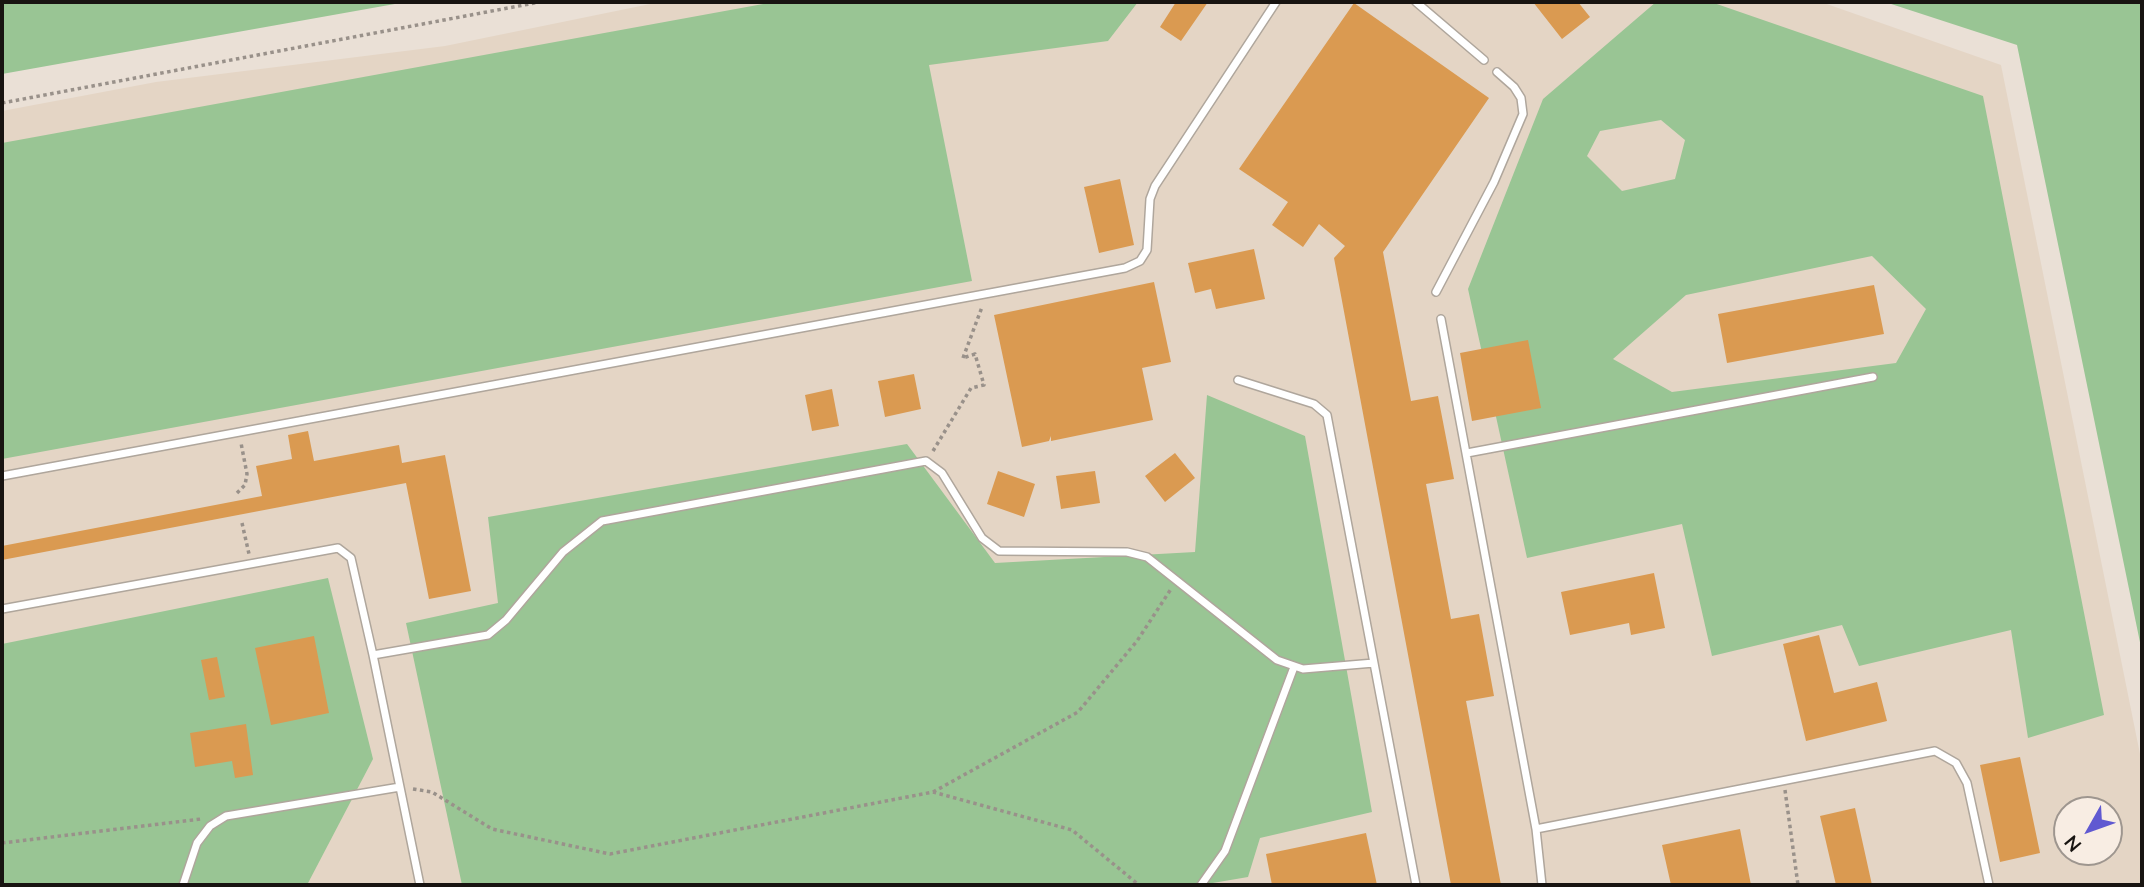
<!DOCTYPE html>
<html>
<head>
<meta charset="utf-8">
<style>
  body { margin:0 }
  #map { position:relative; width:2144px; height:887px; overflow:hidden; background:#eae0d6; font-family:"Nunito Sans",sans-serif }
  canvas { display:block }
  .frame { position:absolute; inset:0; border:4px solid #181411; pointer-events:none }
  .north { position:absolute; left:2053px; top:796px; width:70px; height:70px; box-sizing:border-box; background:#f8ede3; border:2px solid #9e968f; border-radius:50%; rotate:230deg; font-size:19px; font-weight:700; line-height:28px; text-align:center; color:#181411 }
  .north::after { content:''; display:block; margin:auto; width:24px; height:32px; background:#6059d1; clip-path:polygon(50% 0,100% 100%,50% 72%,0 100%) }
</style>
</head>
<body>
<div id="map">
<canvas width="2144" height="887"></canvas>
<div class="frame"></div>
<div class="north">N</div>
</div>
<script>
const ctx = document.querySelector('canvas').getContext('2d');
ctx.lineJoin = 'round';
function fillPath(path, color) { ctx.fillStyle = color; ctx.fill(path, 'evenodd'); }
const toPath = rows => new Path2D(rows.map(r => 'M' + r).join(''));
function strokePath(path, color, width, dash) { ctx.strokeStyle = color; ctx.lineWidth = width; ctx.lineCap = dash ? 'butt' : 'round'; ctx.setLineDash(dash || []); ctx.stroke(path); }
const built = toPath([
  [660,2,1821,2,2001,65,2142,764,2142,885,2,885,2,111,156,82,445,46],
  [2067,810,2109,810,2109,852,2067,852]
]);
const green = toPath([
  [2,2,406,2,2,74],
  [774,2,1138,2,1108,41,929,65,972,281,2,459,2,143],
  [1656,2,1711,2,1983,96,2104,715,2028,738,2011,630,1859,666,1842,625,1712,656,1682,524,1527,558,1468,289,1543,99],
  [1661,120,1685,140,1675,179,1622,191,1587,156,1600,131],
  [1872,256,1926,309,1896,363,1672,392,1613,359,1686,295],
  [1885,2,2142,2,2142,652,2017,45],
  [1207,395,1305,436,1372,812,1260,838,1248,877,1201,885,462,885,406,623,498,603,488,517,907,444,995,563,1195,552],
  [328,578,373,759,307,885,2,885,2,644]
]);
const building = toPath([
  [1176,2,1208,2,1181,41,1160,27],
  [1533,2,1578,2,1590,17,1562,39],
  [1354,3,1489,98,1383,252,1411,401,1438,396,1454,479,1426,484,1451,619,1479,614,1494,696,1466,701,1501,885,1451,885,1334,258,1345,246,1319,224,1303,247,1272,225,1288,202,1239,169],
  [1120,179,1134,245,1099,253,1084,187],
  [1254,249,1265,299,1216,309,1211,289,1195,293,1188,263],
  [1154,282,1171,362,1142,368,1153,420,1051,441,1051,436,1049,441,1022,447,994,315],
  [1874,285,1884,334,1727,363,1718,314],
  [1528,340,1541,408,1472,421,1460,353],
  [914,374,921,409,885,417,878,381],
  [832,389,839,426,812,431,805,395],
  [308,431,314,461,399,445,402,463,445,455,471,591,429,599,406,483,2,560,2,546,262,496,256,466,292,459,288,435],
  [1175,453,1195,478,1165,502,1145,476],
  [998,471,1035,484,1024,517,987,504],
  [1095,471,1100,503,1061,509,1056,476],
  [1654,573,1665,628,1631,635,1629,623,1570,635,1561,592],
  [1819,635,1834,693,1877,682,1887,721,1806,741,1783,644],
  [314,636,329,713,271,725,255,648],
  [217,657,225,697,209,700,201,660],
  [246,724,253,775,235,778,232,761,195,767,190,733],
  [2020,757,2040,853,2000,862,1980,765],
  [1855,808,1872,885,1836,885,1820,816],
  [1740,829,1751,885,1671,885,1662,845],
  [1366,833,1377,885,1272,885,1266,854]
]);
const path = toPath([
  [2,103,540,2],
  [963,358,982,307],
  [933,451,971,388,984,385,975,354,963,358],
  [237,493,245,485,247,474,241,443],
  [242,523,249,554],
  [413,789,432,792,492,829,610,854,933,792,1072,830,1139,885],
  [1785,790,1798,885],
  [933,792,1078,712,1137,641,1171,589],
  [2,843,201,819]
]);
const lane = toPath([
  [1416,2,1484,60],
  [1436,292,1494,182,1523,114,1521,98,1514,87,1497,72],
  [1441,319,1536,829],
  [1238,380,1314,404,1327,415,1416,885],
  [1467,453,1873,377],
  [2,476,1125,268,1140,261,1147,250,1150,199,1155,186,1276,2],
  [2,609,338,548,351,558,373,655,488,635,506,620,563,552,602,521,926,461,942,473,982,538,999,551,1127,552,1147,557,1277,660,1303,669,1374,663],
  [373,655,420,885],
  [183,885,197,843,210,826,226,816,400,787],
  [1201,885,1225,851,1294,667],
  [1542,885,1536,829,1935,751,1956,763,1967,783,1989,885]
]);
fillPath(built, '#e4d5c5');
fillPath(green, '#99c594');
fillPath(building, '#da9a51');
strokePath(lane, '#afa69c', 10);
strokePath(path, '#99918a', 3.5, [3.5, 3.5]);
strokePath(lane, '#fff', 7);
</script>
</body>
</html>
